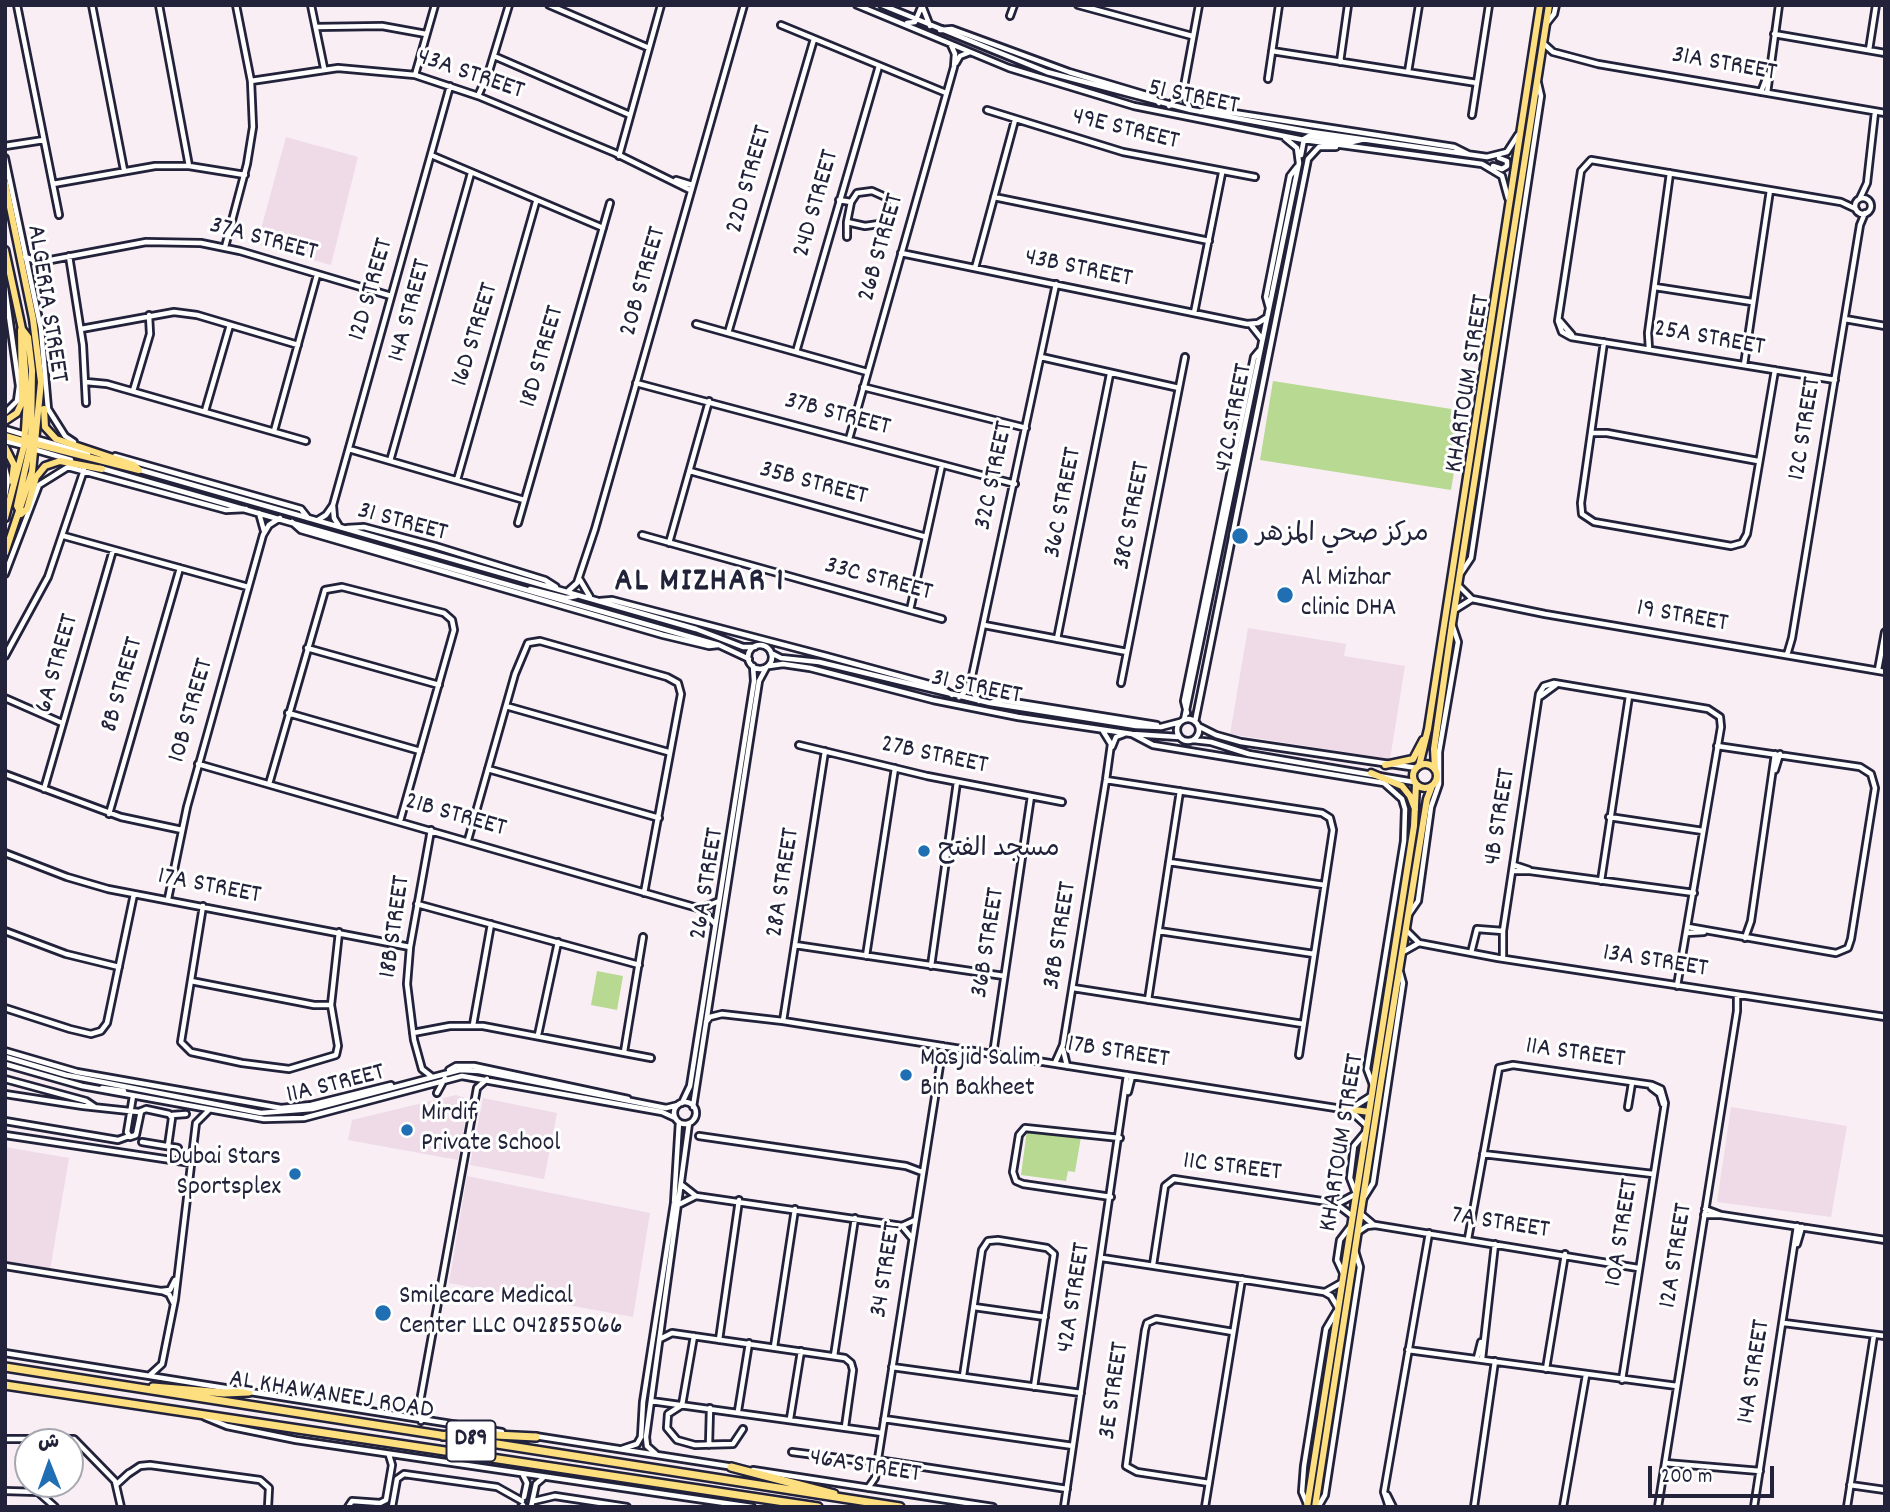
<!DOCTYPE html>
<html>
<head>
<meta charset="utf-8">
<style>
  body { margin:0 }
  #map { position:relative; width:1890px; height:1512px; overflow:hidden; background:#f8eef4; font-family:Dekko,"Playpen Sans Arabic",sans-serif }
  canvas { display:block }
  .frame { position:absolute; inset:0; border:7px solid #22223b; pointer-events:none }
  .north { position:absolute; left:14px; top:1428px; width:70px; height:70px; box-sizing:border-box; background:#fff; border:2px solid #a7a7b1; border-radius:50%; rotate:359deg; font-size:19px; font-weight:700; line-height:28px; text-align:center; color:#22223b }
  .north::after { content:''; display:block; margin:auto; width:24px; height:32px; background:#1f6fb2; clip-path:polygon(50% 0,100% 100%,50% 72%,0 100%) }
  .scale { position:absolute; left:1648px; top:1466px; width:126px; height:32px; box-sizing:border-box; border:4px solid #22223b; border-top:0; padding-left:9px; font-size:21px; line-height:24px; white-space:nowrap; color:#22223b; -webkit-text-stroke:5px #fff; paint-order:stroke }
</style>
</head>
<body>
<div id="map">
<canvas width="1890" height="1512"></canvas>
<div class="frame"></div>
<div class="north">ش</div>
<div class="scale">200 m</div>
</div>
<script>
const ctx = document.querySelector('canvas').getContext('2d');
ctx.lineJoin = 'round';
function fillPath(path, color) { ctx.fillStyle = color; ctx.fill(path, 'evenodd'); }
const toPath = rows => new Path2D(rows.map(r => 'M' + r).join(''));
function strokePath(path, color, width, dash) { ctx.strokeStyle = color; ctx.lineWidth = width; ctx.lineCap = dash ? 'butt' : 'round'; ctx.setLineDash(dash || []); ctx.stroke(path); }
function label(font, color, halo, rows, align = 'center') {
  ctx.font = font + ' Dekko,"Playpen Sans Arabic",sans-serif'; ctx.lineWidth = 6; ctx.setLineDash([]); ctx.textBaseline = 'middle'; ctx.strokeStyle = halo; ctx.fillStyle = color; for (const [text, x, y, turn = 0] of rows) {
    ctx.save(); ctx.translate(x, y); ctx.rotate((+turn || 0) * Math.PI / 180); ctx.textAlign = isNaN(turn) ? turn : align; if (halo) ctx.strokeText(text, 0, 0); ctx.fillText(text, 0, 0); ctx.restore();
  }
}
const built = toPath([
  [286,137,358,157,331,265,257,244],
  [1248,628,1346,644,1344,656,1405,666,1390,759,1230,734],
  [456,1095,469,1099,458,1160,348,1140,352,1120],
  [483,1098,557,1113,544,1179,470,1165],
  [1731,1107,1847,1126,1831,1217,1717,1202],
  [5,1147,69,1158,50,1270,5,1262],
  [467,1176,650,1213,633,1317,449,1283]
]);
const green = toPath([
  [1273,381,1464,411,1451,490,1260,460],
  [597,971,623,976,617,1010,591,1005],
  [1027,1130,1081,1137,1075,1172,1068,1171,1066,1181,1021,1175]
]);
const minor = toPath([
  [17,5,59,215],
  [92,5,124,170],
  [159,5,189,166],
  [311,5,324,68],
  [549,5,649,48],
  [857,5,1009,68,1134,106,1304,140,1482,164,1502,176,1508,198],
  [882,5,1047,72,1191,110,1312,132,1487,157,1507,152,1518,135],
  [1078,5,1192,36],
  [923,8,930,26],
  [1010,16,1014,5],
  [907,23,915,22,922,5],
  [1546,24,1554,14,1556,5],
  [781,25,946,93],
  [316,27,382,26,426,34],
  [940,30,952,29,1069,72,1153,97,1159,103],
  [1774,34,1885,53],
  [1543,43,1553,52,1598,64,1885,113],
  [1869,50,1876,5],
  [1272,51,1477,83],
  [494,56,630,115],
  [1340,62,1348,5],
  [956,63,960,56,970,52],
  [1408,72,1419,5],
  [415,75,435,5],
  [1268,79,1279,5],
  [251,81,338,68,415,75,478,96,615,153,690,190],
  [1761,92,1767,76],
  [1767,93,1779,5],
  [478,96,489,71,509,5],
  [1169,106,1182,93],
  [1190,109,1183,92,1199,5],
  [987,110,1123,152,1255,177],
  [1200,112,1208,109,1454,147,1468,154],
  [1472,115,1489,5],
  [5,146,44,140],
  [431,155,603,228],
  [1301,155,1304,139,1309,136,1352,142,1361,140],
  [619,156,661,5],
  [5,158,41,329,48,409,65,436,74,442],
  [1493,166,1502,169,1507,166,1507,161,1499,158],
  [676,180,692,185],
  [53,184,155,166,189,166,245,175],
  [994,197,1209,241],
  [1860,198,1867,183,1875,112],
  '1855 206a8 8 0 1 1 16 0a8 8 0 1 1-16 0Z',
  [839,200,851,202,857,193,872,191,892,200,895,207,892,220,886,223,865,226,847,222,847,237],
  [847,222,851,202],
  [225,247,247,164,253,127,251,81,236,5],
  [901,253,1247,324,1258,323,1266,318],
  [69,256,83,345,86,403],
  [25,257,40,262,146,242,201,243,240,251,391,296],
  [975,268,1015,120],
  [1655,287,1752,302],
  [5,288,19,386,17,401,5,413],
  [1269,308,1266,297,1290,176,1297,167],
  [1194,313,1222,173],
  [1845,319,1885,326],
  [1560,321,1572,335],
  [696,324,867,372],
  [1251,325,1262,339],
  [81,329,174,312,197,315,298,345],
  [728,333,814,39],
  [1604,342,1581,503,1582,514,1594,522,1731,546,1742,543,1747,534,1775,370],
  [1649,349,1648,333,1670,173],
  [796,352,879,66],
  [1041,357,1179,388],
  [1744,365,1770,190],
  [1835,380,1571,337,1562,332,1558,321,1581,171,1591,160,1841,202,1856,209],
  [86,382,107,384,306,441],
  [636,383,1015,484],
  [863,387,1026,428],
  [133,391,150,334,149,315],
  [205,411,230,325],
  [5,429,25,435],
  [274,431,317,275],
  [1592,433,1607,433,1758,461],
  [33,438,88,454],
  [849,439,954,67,955,54,951,45],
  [5,441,25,446],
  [33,449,71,460],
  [349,449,524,500],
  [115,456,301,509,308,518],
  [390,461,471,173],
  [5,468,8,480,5,496],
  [100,468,719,645,749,659],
  [137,469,696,629,743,647,755,647],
  [690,471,926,537],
  [457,480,536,202],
  [333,506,334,518,339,526],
  [259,513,264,531],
  [318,520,326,515,333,505,450,86],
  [292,522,301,530,663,635,709,646,718,645],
  [518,523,610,203],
  [347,528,364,527,435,546,545,580,556,587],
  [642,535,942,619],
  [64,536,248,587],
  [669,543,709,401],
  [1461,573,1471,558,1541,96,1538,83],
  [5,574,39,485,68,467,226,510,246,509],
  [580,580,590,597],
  [1459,586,1472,599,1545,614,1885,672],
  [530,589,566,598,576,596],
  [567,592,577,583,595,529,744,5],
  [600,601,612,600,826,656,940,687,952,695],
  [1456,609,1472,599],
  [910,610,942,465],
  [984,625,1127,652],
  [1057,639,1110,374],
  '748 657a12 12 0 1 1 24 0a12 12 0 1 1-24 0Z',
  [307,648,439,685],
  [771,653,781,658,819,662,990,703,1136,726,1161,727,1180,722],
  [1787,655,1792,638,1860,225,1865,213],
  [5,656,48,577,84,470],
  [769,666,783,664,810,668,933,700,1018,717,1132,734,1179,737],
  [1878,670,1885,632],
  [972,680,973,692,979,701],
  [1121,683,1185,357],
  [1541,696,1556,685],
  [959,697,968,689,972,676,1056,284],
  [5,698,62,723],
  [990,703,1001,700,1157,725],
  [506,706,668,752],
  [288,713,420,751],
  [1187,713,1184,701,1254,357,1259,351],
  '1177 730a11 11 0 1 1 22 0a11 11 0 1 1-22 0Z',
  [1184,720,1299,163,1297,148,1285,138],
  [1195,722,1308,159,1319,147,1336,147],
  [1198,726,1216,735,1241,742,1417,768],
  [1132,734,1153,745,1384,783,1402,799,1405,809,1404,841,1367,1069,1373,1085],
  [1193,740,1211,742,1249,754,1414,782],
  [799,745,927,776,1062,802],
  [1112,747,1116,737,1124,734],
  [198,764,701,909,715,924],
  [488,769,659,818],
  [1775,770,1780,754],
  [5,774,121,817,182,830],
  [1106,780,1322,813,1330,818,1333,830,1299,1055],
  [269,784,325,590,342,587,444,613,452,620,454,630,400,821],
  [44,789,113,550],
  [109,814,180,568],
  [1609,817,1703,831],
  [431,830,410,947,407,984,414,1040,422,1069,431,1076],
  [468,840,515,674,528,643,540,641,667,677,678,683,681,694,644,893],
  [5,853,67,877,108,889,410,947],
  [1169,862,1324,885],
  [1514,865,1529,870],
  [1513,871,1530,871,1694,893],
  [1601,881,1629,696],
  [168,899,187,807,263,535,269,525,280,518],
  [417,904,639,965],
  [203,906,181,1042,191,1052,242,1063,289,1069,336,1055,338,1046,331,1005,339,932],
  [702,908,719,901],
  [1409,914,1418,901,1431,807,1439,784,1439,752,1458,642,1452,624],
  [1688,927,1836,953,1848,948,1851,939,1875,788,1871,774,1860,767,1717,746],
  [5,931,66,954,119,967],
  [1159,931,1314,954],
  [1407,931,1419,943,1498,958,1885,1017],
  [1687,933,1704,932],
  [1745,938,1751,921,1775,754],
  [795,945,1004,976],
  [1403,952,1419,943],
  [1471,953,1477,929,1503,931],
  [866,956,895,768],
  [1503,958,1503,931,1539,694,1544,686,1554,683,1708,709,1720,717,1721,727,1677,986],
  [931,966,957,782],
  [191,981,314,1005,331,1005],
  [1073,988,1303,1024],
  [1148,1000,1180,791],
  [5,1008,70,1029,91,1034,101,1031,107,1023,134,894],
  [783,1021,825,751],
  [706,1022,710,1017,722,1014,783,1021,1342,1109],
  [473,1025,491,924],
  [413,1033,450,1026,483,1026,651,1058],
  [538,1035,558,942],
  [1063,1049,1067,1066],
  [5,1051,77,1072,281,1108,311,1105,391,1085],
  [624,1052,643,937],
  [993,1054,1031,796],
  [5,1057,66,1075,261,1113,312,1109,460,1070,479,1071,666,1108,678,1105],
  [1055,1063,1063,1045,1106,780,1111,744,1103,731],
  [5,1064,82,1086,264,1119,304,1118,462,1076,662,1112,675,1118],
  [449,1070,456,1066,474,1066,628,1099],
  [5,1079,86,1101,95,1107],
  [1651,1087,1660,1094,1663,1104],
  [102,1088,124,1091],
  [1128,1092,1132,1076],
  [437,1093,445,1078],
  [5,1094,83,1106,139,1112,146,1109,169,1114,172,1118,168,1146],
  [133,1096,127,1132,130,1137,136,1135,141,1111],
  '674 1113a11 11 0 1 1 22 0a11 11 0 1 1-22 0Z',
  [682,1103,690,1086,754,681,753,666],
  [693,1107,759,681,766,668],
  [1628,1107,1632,1083],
  [1352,1108,1371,1096],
  [1351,1111,1365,1124],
  [172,1115,186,1114],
  [5,1121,118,1140,129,1136],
  [5,1135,191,1163],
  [699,1136,906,1166,922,1172],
  [142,1142,178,1148],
  [1483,1154,1653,1174],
  [682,1185,696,1196],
  [1355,1191,1350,1178,1354,1146,1364,1134],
  [1111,1197,1023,1184,1016,1181,1013,1172,1019,1135,1025,1128,1120,1138],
  [1363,1199,1373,1183,1403,983,1400,972],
  [1339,1203,1354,1195],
  [680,1204,696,1196,902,1226,915,1220],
  [1705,1209,1721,1215],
  [1361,1214,1374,1225],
  [1704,1215,1721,1215,1885,1240],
  [902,1226,912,1238],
  [1358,1232,1367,1226,1375,1225,1638,1268],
  [1468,1239,1499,1068,1513,1065,1652,1085,1661,1089,1665,1103,1622,1380],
  [1797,1244,1802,1227],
  [1102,1258,1324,1292,1331,1296,1337,1306],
  [1153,1265,1165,1186,1174,1179,1335,1203,1351,1215],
  [5,1266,161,1291,170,1290,175,1280],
  [1343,1273,1337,1260,1340,1240,1350,1227],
  [162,1291,169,1294,174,1304],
  [1325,1292,1341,1283],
  [974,1307,1045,1317],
  [1784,1323,1885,1336],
  [694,1336,682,1405,668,1414,667,1428,677,1440,695,1445,733,1444,743,1429],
  [660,1339,672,1333,845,1358,851,1363,853,1370,845,1427],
  [719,1340,739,1200],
  [774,1347,795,1209],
  [1408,1350,1677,1386],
  [5,1353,502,1432],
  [834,1356,855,1218],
  [1477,1358,1481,1342],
  [1482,1359,1495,1244],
  [892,1367,1081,1393],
  [1546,1369,1565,1254],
  [150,1375,162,1364,175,1299,196,1123,208,1111],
  [963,1376,982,1250,988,1241,998,1240,1047,1248,1054,1254,1034,1387],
  [651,1401,882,1433],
  [738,1411,749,1343],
  [205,1417,227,1426,296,1440,752,1507],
  [790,1419,801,1351],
  [884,1419,1073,1446],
  [421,1421,419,1407,477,1088,487,1079],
  [535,1436,734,1467],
  [5,1439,74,1439,115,1481,121,1507],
  [709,1445,710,1408],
  [622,1449,637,1444,641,1437,643,1402,674,1203,679,1122],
  [792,1452,877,1463],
  [656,1454,647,1446,646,1437,689,1123],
  [878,1460,1067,1489],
  [1665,1463,1760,1471],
  [753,1470,993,1507],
  [128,1474,140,1466,150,1465,260,1480,269,1488,268,1507],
  [523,1475,527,1483,524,1497],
  [1209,1483,1137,1472,1126,1466,1145,1330,1147,1323,1156,1319,1233,1332],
  [117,1484,129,1473],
  [1850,1485,1885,1490],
  [868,1488,875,1478,943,1046],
  [5,1491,38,1492,55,1507],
  [1387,1495,1393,1507],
  [534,1501,555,1496,627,1507],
  [1307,1504,1302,1492,1304,1466,1326,1329,1336,1312],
  [348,1507,352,1501,380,1503,386,1500,392,1465,389,1455],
  [392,1507,397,1479,404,1474,497,1487,522,1501],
  [521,1507,523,1505],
  [531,1507,536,1484,543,1478],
  [1064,1507,1127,1075],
  [1205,1507,1242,1279],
  [1318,1507,1325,1495,1360,1267,1355,1251],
  [1389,1507,1384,1492,1429,1233],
  [1474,1507,1495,1361],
  [1563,1507,1586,1375],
  [1658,1507,1737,1011,1737,995],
  [1754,1507,1797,1226],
  [1847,1507,1874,1335]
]);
const major = toPath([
  [5,183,33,319,41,382,32,472,5,553],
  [5,250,22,329,27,398,24,446,5,518],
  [22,329,28,337,32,370,31,444],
  [44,409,45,427,56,439,134,465,139,470],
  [5,421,17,413,22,402,21,330],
  [5,436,26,442],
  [26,437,30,447,17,506,21,514,27,509,36,477,45,466,60,461,102,469],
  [36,444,139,470],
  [5,447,14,465,12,481],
  '1413 776a12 12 0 1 1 24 0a12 12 0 1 1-24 0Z',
  [1385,765,1413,759,1423,740],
  [1419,766,1428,729,1540,5],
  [1435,769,1434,749,1452,624,1549,5],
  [1371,773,1402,786,1410,796,1415,809],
  [1341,1108,1369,1112],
  [1307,1507,1414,826,1416,784],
  [1315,1507,1381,1082,1427,799,1432,786]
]);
const highway = toPath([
  [5,1367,900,1507],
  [5,1385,818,1507],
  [153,1387,224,1393,249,1392],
  [443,1436,455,1433,536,1437],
  [731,1467,834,1494]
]);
const markers = [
  [1240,536,9,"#1f6fb2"],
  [1285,595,9,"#1f6fb2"],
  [924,851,7,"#1f6fb2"],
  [906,1075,7,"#1f6fb2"],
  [407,1130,7,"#1f6fb2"],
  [295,1174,7,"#1f6fb2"],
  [383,1313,9,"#1f6fb2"]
];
const shields = [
  [471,1441,49]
];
const shieldNames = [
  ["D89",471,1441]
];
const streetNames = [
  ["31A STREET",1724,66,10],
  ["43A STREET",470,76,19],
  ["51 STREET",1193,99,12],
  ["49E STREET",1125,131,14],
  ["22D STREET",751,180,-74],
  ["24D STREET",818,204,-74],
  ["37A STREET",263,241,15],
  ["26B STREET",883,248,-74],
  ["43B STREET",1078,270,12],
  ["20B STREET",645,282,-74],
  ["12D STREET",373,290,-74],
  ["ALGERIA STREET",45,304,81],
  ["14A STREET",412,311,-75],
  ["16D STREET",477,335,-73],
  ["25A STREET",1709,340,10],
  ["18D STREET",544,357,-74],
  ["KHARTOUM STREET",1470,384,-81],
  ["37B STREET",837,416,15],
  ["42C STREET",1236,418,-79],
  ["12C STREET",1807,429,-81],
  ["32C STREET",996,476,-78],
  ["35B STREET",813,485,15],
  ["36C STREET",1065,503,-79],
  ["38C STREET",1134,516,-79],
  ["31 STREET",402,524,15],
  ["33C STREET",878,581,15],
  ["19 STREET",1682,618,10],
  ["6A STREET",59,664,-74],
  ["8B STREET",124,685,-74],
  ["31 STREET",976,689,12],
  ["10B STREET",193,711,-74],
  ["27B STREET",934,757,12],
  ["21B STREET",455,817,16],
  ["4B STREET",1502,817,-81],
  ["28A STREET",785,883,-81],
  ["26A STREET",709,884,-81],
  ["17A STREET",209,888,11],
  ["18B STREET",397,927,-82],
  ["38B STREET",1062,936,-81],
  ["36B STREET",990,943,-81],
  ["13A STREET",1655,963,9],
  ["17B STREET",1118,1054,9],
  ["11A STREET",1575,1055,8],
  ["11A STREET",336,1086,-14],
  ["KHARTOUM STREET",1344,1143,-81],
  ["11C STREET",1232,1169,7],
  ["7A STREET",1500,1225,9],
  ["10A STREET",1624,1233,-81],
  ["12A STREET",1678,1256,-81],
  ["34 STREET",888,1270,-81],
  ["42A STREET",1076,1298,-81],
  ["14A STREET",1756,1372,-81],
  ["3E STREET",1116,1391,-82],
  ["AL KHAWANEEJ ROAD",331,1397,9],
  ["46A STREET",865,1468,9]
];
const poiNames = [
  ["مركز صحي المزهر",1256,536],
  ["Al Mizhar",1301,580],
  ["clinic DHA",1301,610],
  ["مسجد الفتح",938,851],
  ["Masjid Salim",920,1060],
  ["Bin Bakheet",920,1090],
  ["Mirdif",421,1115],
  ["Private School",421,1145],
  ["Dubai Stars",281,1159,"right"],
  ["Sportsplex",281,1189,"right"],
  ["Smilecare Medical",399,1298],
  ["Center LLC 042855066",399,1328]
];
const districtNames = [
  ["AL MIZHAR 1",700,584]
];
fillPath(built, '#efdae7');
fillPath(green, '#b7d992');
strokePath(minor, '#22223b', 10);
strokePath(major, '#22223b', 11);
strokePath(highway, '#22223b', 12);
strokePath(minor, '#fff', 4.5);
strokePath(major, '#fedf80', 6);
strokePath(highway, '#fedf80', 7);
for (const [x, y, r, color] of markers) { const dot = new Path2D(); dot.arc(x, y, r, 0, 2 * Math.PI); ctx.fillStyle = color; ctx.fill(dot); strokePath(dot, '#fff', 2.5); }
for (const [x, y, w] of shields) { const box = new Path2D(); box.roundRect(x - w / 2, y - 20.5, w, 41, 5); ctx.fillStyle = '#fff'; ctx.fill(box); strokePath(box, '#22223b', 2); }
label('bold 24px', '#22223b', null, shieldNames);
label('26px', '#22223b', '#fff', streetNames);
label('26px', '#22223b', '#fff', poiNames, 'left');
ctx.letterSpacing = '2px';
label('bold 33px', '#22223b', '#fff', districtNames);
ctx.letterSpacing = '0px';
</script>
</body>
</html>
